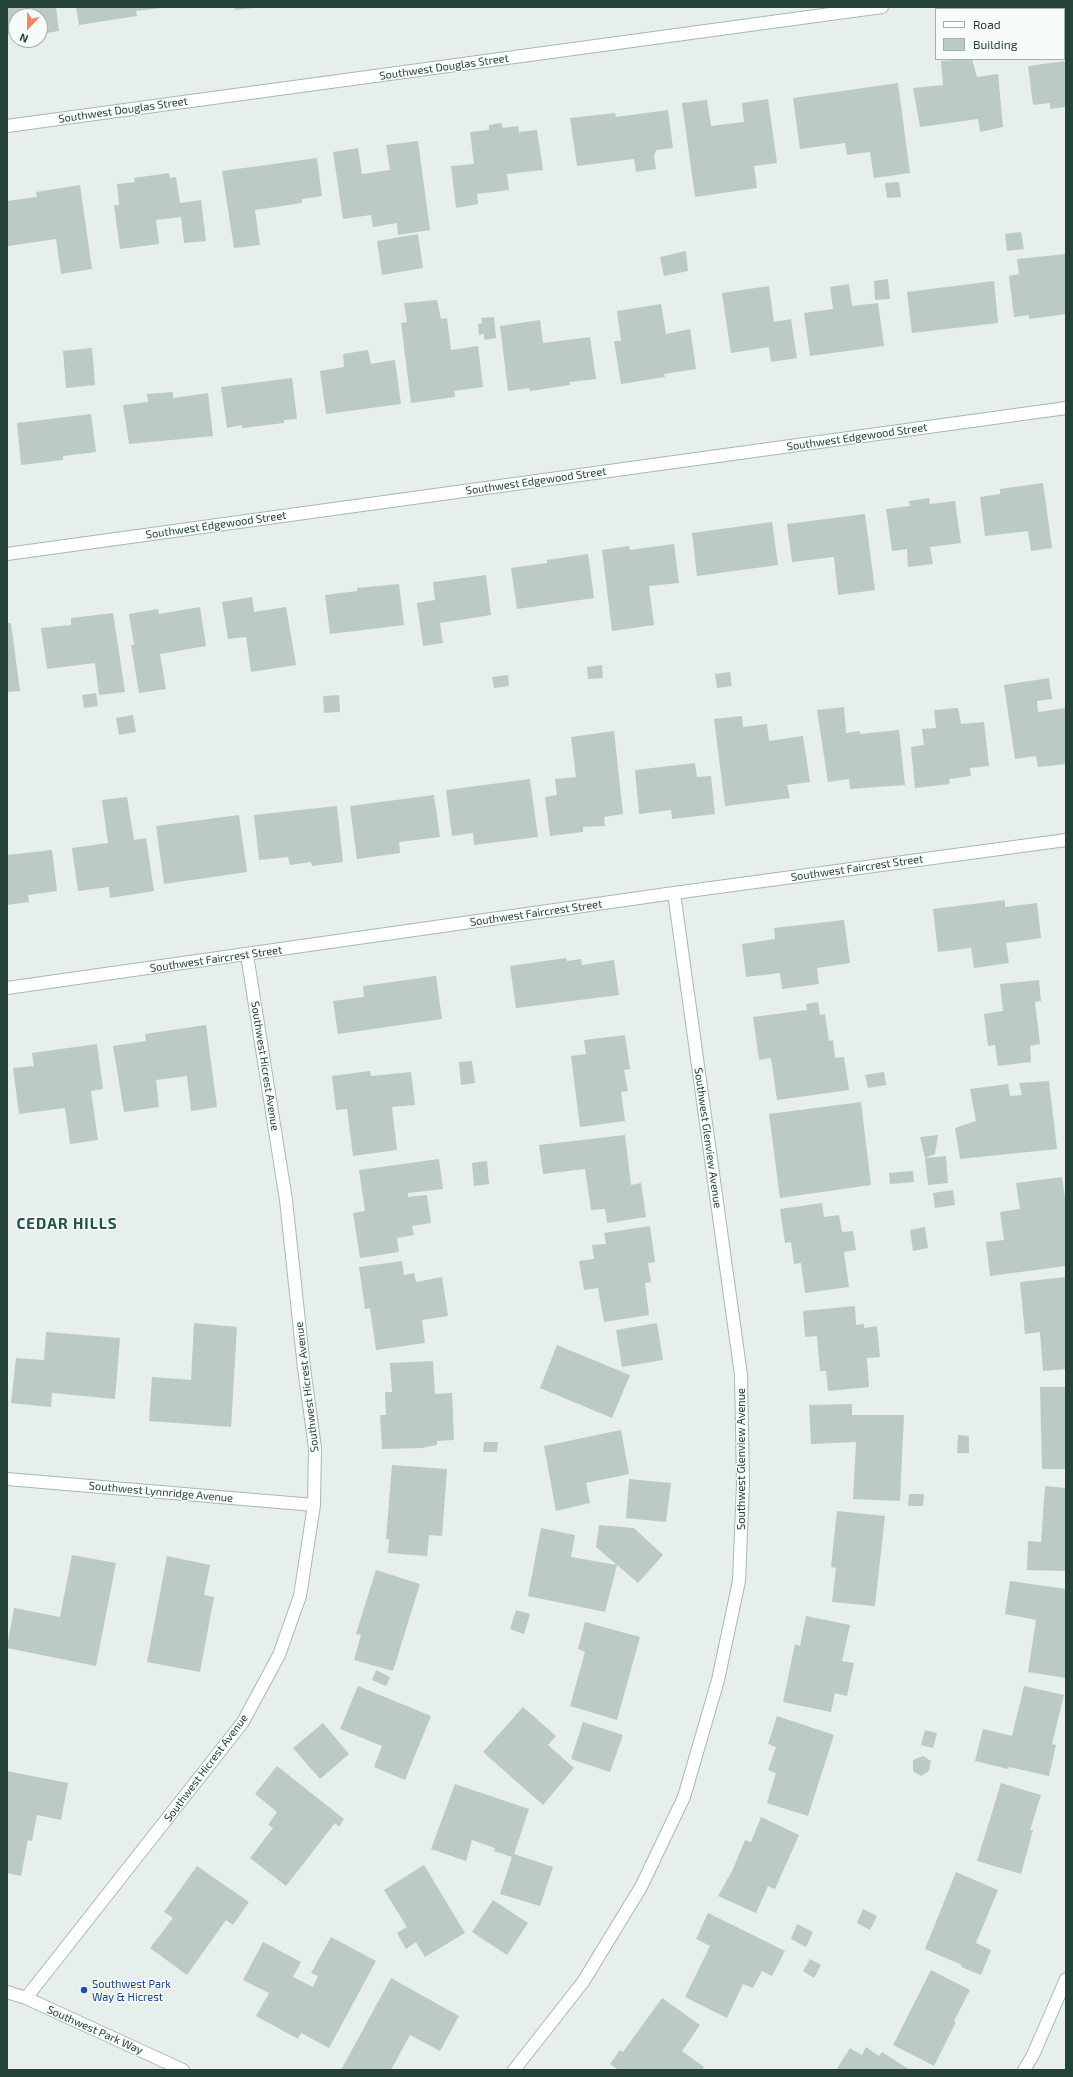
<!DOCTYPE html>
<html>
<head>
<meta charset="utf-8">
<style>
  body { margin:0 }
  #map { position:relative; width:1073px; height:2077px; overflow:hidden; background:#e6efeb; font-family:"Exo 2",sans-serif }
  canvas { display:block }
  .frame { position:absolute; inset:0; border:8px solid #24423a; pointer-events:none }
  .legend { position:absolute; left:935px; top:8px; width:130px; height:52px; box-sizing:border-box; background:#f7fbf9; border:1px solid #a3b1ad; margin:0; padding:5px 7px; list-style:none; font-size:12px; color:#24423a }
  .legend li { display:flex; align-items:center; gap:8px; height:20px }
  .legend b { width:20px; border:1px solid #a3b1ad }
  .north { position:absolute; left:8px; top:8px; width:40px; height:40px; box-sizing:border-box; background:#f7fbf9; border:1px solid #a3b1ad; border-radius:50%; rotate:202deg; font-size:11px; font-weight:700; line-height:16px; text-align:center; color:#24423a }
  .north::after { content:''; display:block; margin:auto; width:14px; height:18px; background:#f4845f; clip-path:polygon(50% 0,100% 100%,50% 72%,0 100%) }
</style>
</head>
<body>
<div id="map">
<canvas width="1073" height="2077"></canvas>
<div class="frame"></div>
<ul class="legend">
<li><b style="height:5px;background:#fff"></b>Road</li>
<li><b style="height:11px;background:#bbcac4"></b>Building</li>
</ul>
<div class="north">N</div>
</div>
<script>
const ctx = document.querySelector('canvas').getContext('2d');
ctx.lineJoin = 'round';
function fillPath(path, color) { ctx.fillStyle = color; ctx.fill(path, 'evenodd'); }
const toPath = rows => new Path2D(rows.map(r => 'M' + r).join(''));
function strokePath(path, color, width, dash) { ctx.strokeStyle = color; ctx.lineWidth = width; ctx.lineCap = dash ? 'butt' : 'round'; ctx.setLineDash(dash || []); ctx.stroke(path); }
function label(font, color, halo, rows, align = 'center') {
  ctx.font = font + ' "Exo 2",sans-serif'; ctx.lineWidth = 3; ctx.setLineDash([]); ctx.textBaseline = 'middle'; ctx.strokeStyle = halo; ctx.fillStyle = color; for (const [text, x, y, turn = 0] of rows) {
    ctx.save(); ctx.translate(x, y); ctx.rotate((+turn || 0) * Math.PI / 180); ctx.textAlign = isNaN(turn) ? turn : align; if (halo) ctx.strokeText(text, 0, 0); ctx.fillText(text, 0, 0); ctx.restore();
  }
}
const building = toPath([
  [7,7,56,7,59,31,40,34,40,16,16,16,16,33,7,34],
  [76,7,161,7,161,8,136,11,137,16,79,25],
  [235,7,253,7,253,8,235,10],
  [972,59,977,77,998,74,1003,127,980,132,978,119,920,127,913,88,943,85,941,61],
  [1066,61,1066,107,1050,109,1050,103,1033,105,1028,66],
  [898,83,910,173,874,178,870,152,847,155,845,143,800,149,793,98],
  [768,99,777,163,754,166,757,188,695,197,682,103,707,100,711,126,744,122,742,103],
  [668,110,673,148,656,150,654,156,656,169,636,172,634,159,577,166,570,118,615,113,616,117],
  [501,123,503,128,518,126,519,132,537,130,543,170,507,174,509,190,477,194,478,204,456,208,451,166,474,164,470,132,489,130,489,125],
  [418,141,430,230,398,235,397,223,373,227,371,215,343,219,333,152,358,148,362,174,390,170,386,145],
  [317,158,322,196,302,199,302,203,255,210,260,245,234,248,222,171],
  [169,173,170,178,176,177,180,203,201,200,206,241,184,243,181,217,156,220,159,244,120,249,114,205,119,205,117,184,135,182,134,178],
  [899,182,901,197,887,198,885,183],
  [80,185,92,269,61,274,56,239,8,246,7,201,37,197,36,192],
  [1021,232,1024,249,1007,251,1005,234],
  [418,234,423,268,382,275,377,241],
  [686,251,688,271,664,276,660,257],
  [1066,254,1066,314,1029,319,1029,315,1014,317,1009,276,1019,274,1017,259],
  [888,279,890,299,875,300,874,281],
  [994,281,998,323,912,333,907,292],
  [849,284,852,306,878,303,884,346,810,356,804,313,833,309,830,287],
  [769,286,774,322,791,319,797,358,771,362,769,347,731,353,722,293],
  [437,300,441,319,447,318,451,350,478,346,483,387,454,391,455,397,411,403,401,323,407,322,404,303],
  [661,304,666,334,690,329,696,369,664,374,665,377,621,384,614,341,621,341,617,311],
  [494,317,496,338,484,340,484,334,479,335,478,324,482,323,481,318],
  [540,320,543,343,590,337,596,379,570,382,570,385,530,391,529,388,508,391,500,326],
  [92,348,95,385,66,388,63,351],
  [368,350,371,364,395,360,401,404,326,414,320,371,344,367,343,354],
  [292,378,297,419,284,420,284,423,242,428,242,425,227,428,221,387],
  [173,392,173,398,208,393,213,436,129,444,123,405,148,402,147,394],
  [91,414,96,452,63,456,63,460,21,465,17,423],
  [1043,483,1052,548,1031,551,1028,531,985,536,980,497,1000,494,1000,489],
  [929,498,930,504,955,501,961,543,930,547,933,564,908,567,907,549,892,551,886,509,910,506,909,501],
  [865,514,875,590,838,595,834,557,792,562,787,524],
  [772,522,778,565,697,576,692,533],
  [674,544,679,583,649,586,654,625,612,631,602,550,629,546,630,550],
  [588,554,594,598,517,609,511,568,547,563,547,560],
  [486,575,491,615,440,623,443,643,423,646,417,603,435,600,433,582],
  [399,584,404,625,330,634,325,595,357,591,357,588],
  [252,597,254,612,286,607,296,665,251,672,246,637,228,639,222,602],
  [200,607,206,646,160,654,166,689,139,693,131,645,134,645,129,614,158,609,159,614],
  [113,613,125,692,99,695,95,663,47,669,41,628,71,625,71,618],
  [7,623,11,623,20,691,7,692],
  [602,665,603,678,588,679,587,667],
  [730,672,732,686,717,688,715,674],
  [508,675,509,686,494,688,492,677],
  [1049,678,1052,699,1037,701,1038,712,1066,708,1066,764,1038,767,1036,756,1015,759,1004,685],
  [96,693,98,706,84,708,82,695],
  [339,695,340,712,324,713,323,696],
  [844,707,846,733,860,731,860,734,899,730,905,785,850,789,849,779,828,782,817,710],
  [958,708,961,724,984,722,989,766,970,768,971,776,949,779,950,784,915,788,911,747,924,745,922,729,936,728,934,710],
  [133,715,136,732,119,735,116,718],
  [742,716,743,727,767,724,769,741,803,736,810,782,787,785,790,798,725,806,714,719],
  [614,731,623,814,604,817,605,826,583,827,583,832,550,836,545,797,557,795,555,779,576,777,571,737],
  [695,763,697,777,711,776,715,814,672,819,671,810,639,814,635,770],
  [530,779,538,837,474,845,473,833,452,836,446,790],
  [434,795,440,837,399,842,400,853,357,859,350,806],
  [127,797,134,840,146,838,154,891,110,898,109,887,78,891,72,848,108,843,102,800],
  [337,806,343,862,312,866,311,862,290,865,288,857,259,860,254,815],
  [239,815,247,872,164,884,156,826],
  [52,850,57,891,28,895,29,902,7,905,7,855],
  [1005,900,1005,907,1037,903,1041,938,1006,943,1009,963,974,968,971,948,938,952,933,909],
  [844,920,850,963,817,968,819,984,782,989,780,973,746,977,742,944,775,939,774,928],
  [566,958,567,961,581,959,582,965,614,960,619,995,516,1008,510,966],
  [436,976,442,1019,338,1034,333,1001,364,997,363,986],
  [1039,980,1041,1001,1035,1002,1040,1044,1030,1046,1031,1062,998,1066,995,1045,988,1046,984,1014,1003,1011,1000,984],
  [818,1002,820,1015,825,1014,829,1041,833,1040,835,1058,844,1057,849,1090,777,1100,771,1058,759,1060,753,1017,807,1010,806,1004],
  [206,1025,217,1107,191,1111,187,1076,156,1080,159,1107,124,1112,113,1046,146,1041,145,1034],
  [625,1035,630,1069,624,1070,628,1091,621,1092,625,1121,580,1127,571,1056,586,1054,584,1040],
  [97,1044,103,1089,91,1091,98,1140,70,1144,65,1108,19,1114,13,1068,34,1066,32,1053],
  [472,1061,475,1083,461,1085,459,1062],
  [370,1071,371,1076,411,1072,415,1105,392,1107,397,1150,353,1156,347,1109,336,1110,332,1076],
  [884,1072,886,1085,868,1088,865,1075],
  [1049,1081,1057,1149,960,1159,955,1128,976,1121,970,1089,1008,1084,1010,1096,1022,1095,1019,1083],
  [861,1102,871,1185,780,1198,769,1114],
  [625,1135,631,1185,641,1183,646,1217,607,1223,605,1209,591,1210,585,1169,543,1174,539,1145],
  [938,1135,935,1154,925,1158,946,1156,948,1183,928,1185,925,1158,920,1137],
  [439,1159,443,1189,408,1193,408,1197,427,1195,431,1223,412,1226,414,1235,397,1238,399,1252,360,1258,353,1213,365,1211,359,1170],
  [487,1161,489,1184,474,1186,472,1163],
  [913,1171,914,1182,890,1184,889,1173],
  [1062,1177,1066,1205,1066,1266,990,1276,986,1242,1004,1240,1000,1212,1020,1209,1016,1183],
  [953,1190,955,1205,935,1208,933,1193],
  [822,1203,824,1217,839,1215,842,1232,853,1231,856,1250,844,1252,849,1287,805,1293,801,1263,794,1264,791,1242,785,1243,780,1209],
  [650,1226,655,1262,648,1263,651,1282,645,1283,649,1315,604,1322,598,1288,584,1290,579,1261,594,1259,592,1245,606,1244,604,1233],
  [925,1227,928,1248,913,1251,910,1230],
  [402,1261,404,1275,414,1273,416,1282,442,1277,448,1316,422,1320,425,1343,376,1350,370,1308,365,1309,359,1267],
  [1066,1277,1066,1369,1043,1371,1040,1332,1025,1334,1020,1282],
  [855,1306,856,1325,864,1324,864,1328,877,1326,880,1357,867,1358,869,1387,828,1391,826,1371,820,1371,817,1336,805,1337,803,1311],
  [194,1323,237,1327,231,1427,149,1421,152,1377,191,1380],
  [657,1323,663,1360,622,1367,616,1330],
  [46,1332,120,1338,115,1399,52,1393,51,1407,11,1403,16,1358,44,1360],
  [557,1345,630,1375,612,1418,540,1388],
  [433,1361,435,1394,452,1393,454,1440,437,1441,437,1445,422,1448,382,1449,380,1415,386,1415,385,1392,392,1392,390,1363],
  [1040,1387,1066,1387,1066,1469,1042,1469],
  [852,1404,852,1415,904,1415,900,1501,853,1499,856,1442,811,1444,809,1405],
  [621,1430,629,1474,586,1483,590,1503,556,1511,544,1446],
  [958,1435,969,1436,969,1453,957,1453],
  [484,1442,498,1442,497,1452,483,1452],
  [392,1465,447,1469,442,1536,429,1535,427,1556,388,1553,389,1539,386,1539],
  [629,1479,671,1483,666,1522,626,1518],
  [1045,1486,1066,1488,1066,1571,1027,1570,1028,1541,1041,1542],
  [909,1494,924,1494,923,1506,908,1506],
  [837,1511,885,1516,875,1606,832,1602,836,1568,831,1567],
  [599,1525,634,1528,663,1555,638,1583,596,1547],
  [541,1528,575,1535,571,1557,617,1565,605,1612,528,1596],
  [72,1555,116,1563,96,1666,7,1648,14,1608,60,1617],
  [167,1556,210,1565,204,1595,214,1597,200,1672,147,1662],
  [376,1570,420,1584,393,1671,354,1660,361,1635,356,1634],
  [1010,1581,1066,1589,1066,1678,1028,1672,1036,1620,1005,1614],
  [516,1610,530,1614,524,1634,510,1629],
  [806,1616,850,1625,842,1661,854,1663,847,1696,835,1693,831,1712,783,1702,795,1644,800,1646],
  [585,1622,640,1637,617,1720,570,1706,585,1652,578,1649],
  [376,1670,390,1677,386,1686,372,1680],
  [358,1686,431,1716,405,1780,374,1767,382,1746,340,1729],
  [1024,1686,1064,1695,1052,1744,1056,1745,1049,1776,1009,1767,1008,1769,975,1761,983,1729,1012,1736],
  [523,1707,556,1736,548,1745,574,1768,543,1805,483,1752],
  [777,1716,834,1735,808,1816,767,1803,776,1773,768,1770,776,1747,768,1744],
  [583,1722,623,1735,610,1772,571,1759],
  [323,1723,349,1754,320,1779,293,1748],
  [925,1730,937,1733,933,1748,921,1745],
  [923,1756,931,1761,929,1771,921,1776,913,1771,913,1760],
  [277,1766,344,1819,339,1827,335,1823,286,1886,250,1858,273,1828,268,1825,277,1812,255,1794],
  [7,1771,68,1783,61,1820,37,1815,32,1841,28,1840,21,1876,7,1873],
  [1001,1783,1041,1795,1030,1830,1033,1830,1021,1874,977,1861],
  [455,1784,529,1809,514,1854,553,1867,540,1906,500,1894,512,1857,494,1851,495,1848,472,1840,466,1861,431,1849],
  [761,1817,799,1835,775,1889,768,1886,756,1913,718,1896,733,1869,745,1840,751,1842],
  [424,1865,465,1933,425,1957,416,1942,406,1949,397,1933,407,1927,384,1890],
  [197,1866,249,1902,233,1925,226,1920,187,1975,150,1948,173,1918,164,1912],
  [956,1872,998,1890,976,1943,991,1950,981,1975,961,1967,962,1965,925,1949],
  [493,1900,528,1923,507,1955,472,1932],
  [863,1909,877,1916,870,1930,857,1923],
  [708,1913,785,1951,772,1976,762,1971,753,1988,743,1984,727,2018,685,1997,710,1946,696,1939],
  [797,1924,813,1932,806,1947,791,1939],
  [331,1937,376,1961,329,2048,301,2033,298,2039,256,2016,269,1993,243,1980,263,1942,301,1962,293,1977,313,1987,318,1976,311,1973],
  [810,1959,821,1965,814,1978,803,1971],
  [931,1970,970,1990,954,2021,956,2022,934,2066,893,2045],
  [391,1978,459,2016,440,2051,410,2035,391,2070,341,2070],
  [662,1998,700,2025,682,2051,704,2067,702,2070,618,2070,610,2064,620,2050,623,2052],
  [866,2047,879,2056,882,2052,910,2070,836,2070,850,2048,862,2055]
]);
const street = toPath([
  [7,126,882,7],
  [7,554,1066,408],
  [7,988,674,893,1066,840],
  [7,1479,314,1505],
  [7,1992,26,1998,183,2070],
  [26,1998,243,1722,279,1655,300,1596,314,1505,315,1448,304,1368,286,1200,247,955],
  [514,2070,583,1982,641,1887,684,1797,718,1680,739,1581,743,1483,741,1375,674,893],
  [1024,2070,1033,2055,1066,1979]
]);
const markers = [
  [84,1990,4,"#1a4fb4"]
];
const streetNames = [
  ["Southwest Douglas Street",444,67,-8],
  ["Southwest Douglas Street",123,110,-8],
  ["Southwest Edgewood Street",857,437,-8],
  ["Southwest Edgewood Street",536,481,-8],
  ["Southwest Edgewood Street",216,525,-8],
  ["Southwest Faircrest Street",857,868,-8],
  ["Southwest Faircrest Street",536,913,-8],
  ["Southwest Faircrest Street",216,959,-8],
  ["Southwest Hicrest Avenue",265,1066,81],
  ["Southwest Glenview Avenue",708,1138,82],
  ["Southwest Hicrest Avenue",307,1387,-97],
  ["Southwest Glenview Avenue",741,1459,-90],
  ["Southwest Lynnridge Avenue",161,1492,5],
  ["Southwest Hicrest Avenue",206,1768,-53],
  ["Southwest Park Way",95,2030,24]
];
const transitNames = [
  ["Southwest Park",92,1984],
  ["Way & Hicrest",92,1997]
];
const districtNames = [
  ["CEDAR HILLS",67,1224]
];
fillPath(building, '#bbcac4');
strokePath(street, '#a8b8b2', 14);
strokePath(street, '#fff', 12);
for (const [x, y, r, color] of markers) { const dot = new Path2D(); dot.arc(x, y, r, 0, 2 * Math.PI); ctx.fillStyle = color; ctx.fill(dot); strokePath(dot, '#f7fbf9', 1.5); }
label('11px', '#24423a', '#f7fbf9', streetNames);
label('11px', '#164399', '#f7fbf9', transitNames, 'left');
ctx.letterSpacing = '1px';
label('bold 15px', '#1f5548', '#f7fbf9', districtNames);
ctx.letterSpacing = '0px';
</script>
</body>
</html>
